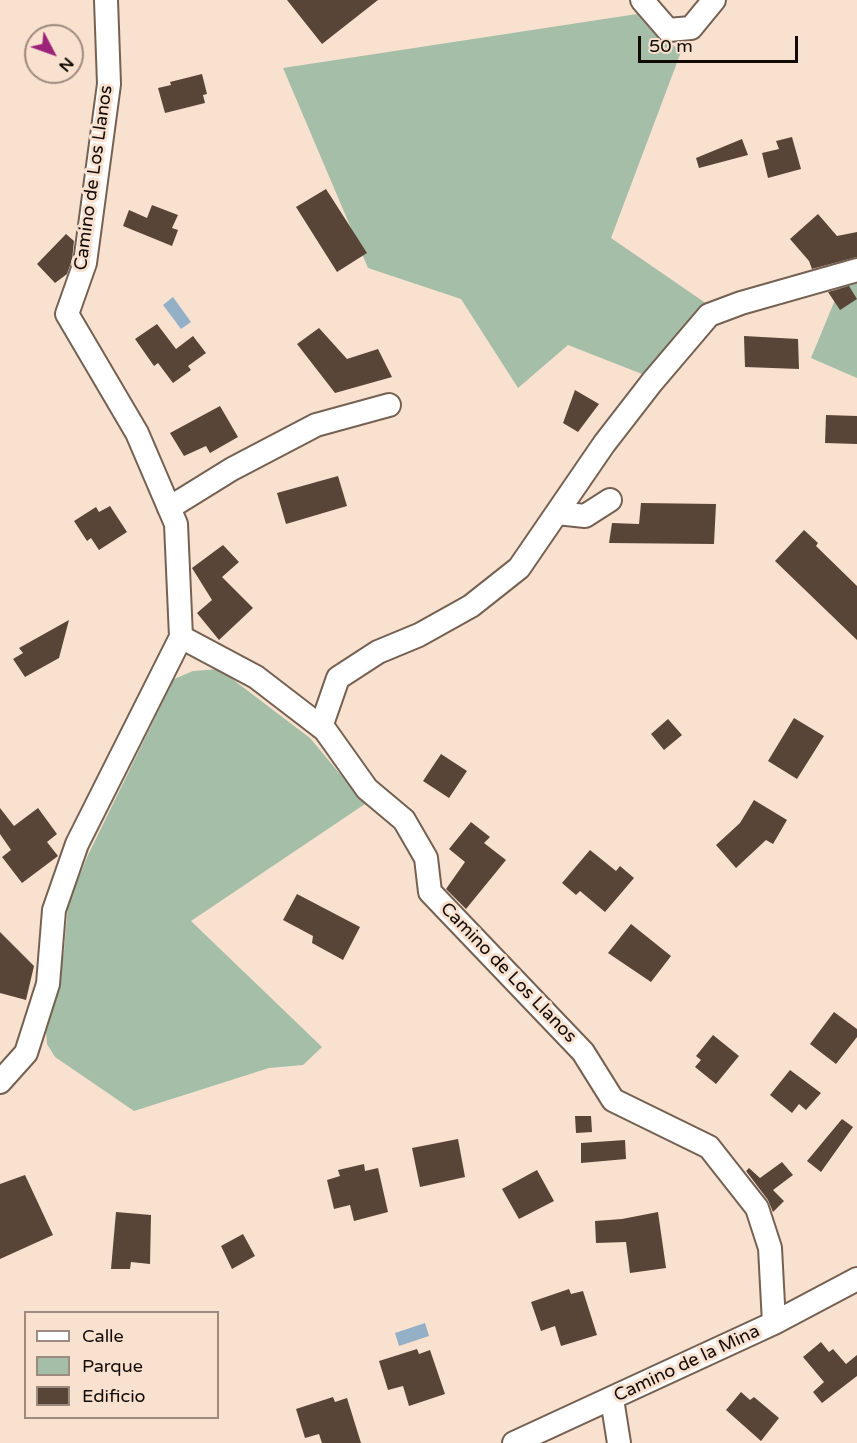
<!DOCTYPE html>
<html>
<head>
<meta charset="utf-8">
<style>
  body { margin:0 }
  #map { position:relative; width:857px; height:1443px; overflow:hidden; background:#f9e1d0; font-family:"Varela Round",sans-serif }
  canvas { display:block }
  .legend { position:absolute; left:24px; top:1311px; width:195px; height:108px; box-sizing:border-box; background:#f9e1d0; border:2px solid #9d8b7f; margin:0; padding:8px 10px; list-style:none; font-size:18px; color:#120a05 }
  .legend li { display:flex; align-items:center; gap:12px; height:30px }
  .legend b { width:30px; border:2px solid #9d8b7f }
  .north { position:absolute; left:24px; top:24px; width:60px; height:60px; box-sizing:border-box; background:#f9e1d0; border:2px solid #9d8b7f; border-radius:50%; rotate:131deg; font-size:16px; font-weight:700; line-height:24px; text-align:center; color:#120a05 }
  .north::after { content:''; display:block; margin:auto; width:21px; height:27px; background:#9d237a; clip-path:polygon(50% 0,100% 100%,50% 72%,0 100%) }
  .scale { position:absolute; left:638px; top:36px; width:160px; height:27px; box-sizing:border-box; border:3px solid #120a05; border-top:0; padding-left:8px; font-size:18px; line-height:21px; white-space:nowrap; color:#120a05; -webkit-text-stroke:4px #f9e1d0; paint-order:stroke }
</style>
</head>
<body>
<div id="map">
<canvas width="857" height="1443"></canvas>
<ul class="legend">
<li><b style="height:8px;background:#fff"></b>Calle</li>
<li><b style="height:16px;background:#a4bea8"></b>Parque</li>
<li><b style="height:16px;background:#584537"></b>Edificio</li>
</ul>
<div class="north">N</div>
<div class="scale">50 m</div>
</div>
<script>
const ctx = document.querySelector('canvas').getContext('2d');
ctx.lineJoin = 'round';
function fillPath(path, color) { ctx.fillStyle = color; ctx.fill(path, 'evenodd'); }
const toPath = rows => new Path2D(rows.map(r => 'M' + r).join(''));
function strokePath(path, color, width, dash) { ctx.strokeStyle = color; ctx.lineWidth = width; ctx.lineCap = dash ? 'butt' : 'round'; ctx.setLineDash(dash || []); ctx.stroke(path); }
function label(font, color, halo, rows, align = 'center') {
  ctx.font = font + ' "Varela Round",sans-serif'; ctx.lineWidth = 6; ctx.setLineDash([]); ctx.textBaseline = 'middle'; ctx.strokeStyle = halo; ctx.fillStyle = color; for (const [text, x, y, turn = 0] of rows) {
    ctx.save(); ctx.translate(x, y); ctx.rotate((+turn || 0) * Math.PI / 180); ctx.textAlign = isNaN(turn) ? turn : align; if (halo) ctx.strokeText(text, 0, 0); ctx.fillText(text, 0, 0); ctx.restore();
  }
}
const green = toPath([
  [637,14,681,52,611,238,707,304,647,376,568,345,518,388,461,299,368,268,283,68],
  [849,266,857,268,857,378,811,358],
  [219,669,310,738,365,804,191,921,322,1047,303,1065,269,1068,134,1111,55,1057,47,1044,46,1031,64,951,68,904,88,855,174,679,193,671]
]);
const water = toPath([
  [173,297,191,322,181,329,163,305],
  [425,1323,429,1336,399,1346,395,1333]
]);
const building = toPath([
  [287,0,378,0,322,44],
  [202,74,207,94,203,95,205,103,165,113,158,88,171,85,170,82],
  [792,137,801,169,768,178,762,153,779,149,776,141],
  [742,139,748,155,699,168,696,158],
  [326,189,367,253,337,272,296,207],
  [152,205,178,215,172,228,178,230,172,246,123,226,129,210,147,218],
  [818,214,837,236,857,232,857,257,812,269,809,261,790,239],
  [66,234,74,241,72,260,67,274,55,283,37,264],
  [849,286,857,299,840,310,828,292],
  [157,324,176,349,193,336,206,353,188,366,191,370,173,383,158,363,154,366,135,339],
  [319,328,347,359,378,349,392,377,335,393,297,344],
  [744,336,798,339,799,369,745,367],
  [575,390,599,404,578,432,563,423],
  [220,406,238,437,210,453,206,446,184,456,170,433],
  [826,415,857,416,857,444,825,443],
  [338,476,347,506,286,524,277,493],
  [641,503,716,504,714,544,609,543,612,523,639,524],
  [110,506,127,532,99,550,91,538,87,541,74,521,96,507,99,512],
  [804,530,818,543,816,546,857,586,857,640,775,561],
  [223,545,239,562,222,577,253,608,219,640,197,613,212,600,192,568],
  [69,620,59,658,25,677,13,659,23,653,19,648],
  [794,718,824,736,797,779,768,761],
  [668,719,682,735,664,750,651,734],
  [441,754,467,771,449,798,423,781],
  [754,800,787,820,773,844,766,840,736,868,716,845,740,823],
  [0,808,14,826,38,808,57,834,47,842,58,856,22,883,2,857,11,850,0,834],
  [471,822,490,837,484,843,506,860,466,909,446,889,465,862,449,849],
  [590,850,616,871,620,866,634,878,605,912,580,891,576,895,562,883],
  [297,894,360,927,343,960,312,943,313,936,283,920],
  [631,924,671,956,651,982,608,953],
  [0,932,34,966,26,1000,0,993],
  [834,1012,857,1029,857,1037,836,1064,810,1044],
  [713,1035,739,1056,716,1084,695,1067,701,1060,696,1056],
  [790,1070,821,1093,806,1110,799,1104,792,1113,770,1095],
  [575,1116,591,1116,592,1132,576,1133],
  [842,1119,853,1127,821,1172,807,1161],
  [458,1139,465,1177,420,1187,412,1148],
  [625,1140,626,1159,581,1163,581,1143],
  [782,1162,793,1175,773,1190,784,1201,773,1212,768,1200,746,1171,749,1168,760,1178],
  [364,1164,365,1171,378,1168,388,1212,354,1221,350,1205,334,1209,327,1180,340,1176,338,1170],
  [537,1170,554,1201,519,1219,502,1189],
  [25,1175,53,1235,0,1259,0,1184],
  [116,1212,151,1215,150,1264,131,1262,130,1269,111,1269],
  [658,1212,666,1268,630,1273,626,1242,596,1243,595,1221,622,1219],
  [243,1234,255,1256,232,1269,221,1246],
  [569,1289,571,1294,583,1291,597,1335,561,1346,555,1326,541,1331,531,1302],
  [821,1342,829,1352,833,1349,846,1364,857,1355,857,1376,822,1403,813,1392,824,1382,803,1357],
  [417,1349,419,1354,430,1350,445,1394,409,1406,403,1386,388,1390,379,1361],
  [741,1392,750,1400,754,1397,779,1418,761,1441,726,1410],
  [333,1397,335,1402,347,1398,361,1443,322,1443,319,1434,305,1438,296,1409]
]);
const minor = toPath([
  [106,0,109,84,85,263,67,314,137,433,176,524,181,637,256,677,325,730,367,789,404,820,426,858,430,892,583,1052,613,1100,709,1147,757,1208,770,1248,774,1323],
  [642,0,668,30,691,28,714,0],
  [169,508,232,469,316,425,389,405],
  [557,513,585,516,610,500],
  [321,727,338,678,378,652,419,635,471,606,519,568,604,444,652,382,709,315,741,303,857,270],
  [0,1082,26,1053,48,984,54,910,77,844,181,637],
  [612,1399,619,1443],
  [514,1443,774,1323,857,1279]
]);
const streetNames = [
  ["Camino de Los Llanos",94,178,-82],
  ["Camino de Los Llanos",508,973,46],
  ["Camino de la Mina",687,1364,-25]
];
fillPath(green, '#a4bea8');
fillPath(water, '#93b0c7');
fillPath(building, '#584537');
strokePath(minor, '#756152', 26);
strokePath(minor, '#fff', 22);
label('18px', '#120a05', '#f9e1d0', streetNames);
</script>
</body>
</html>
